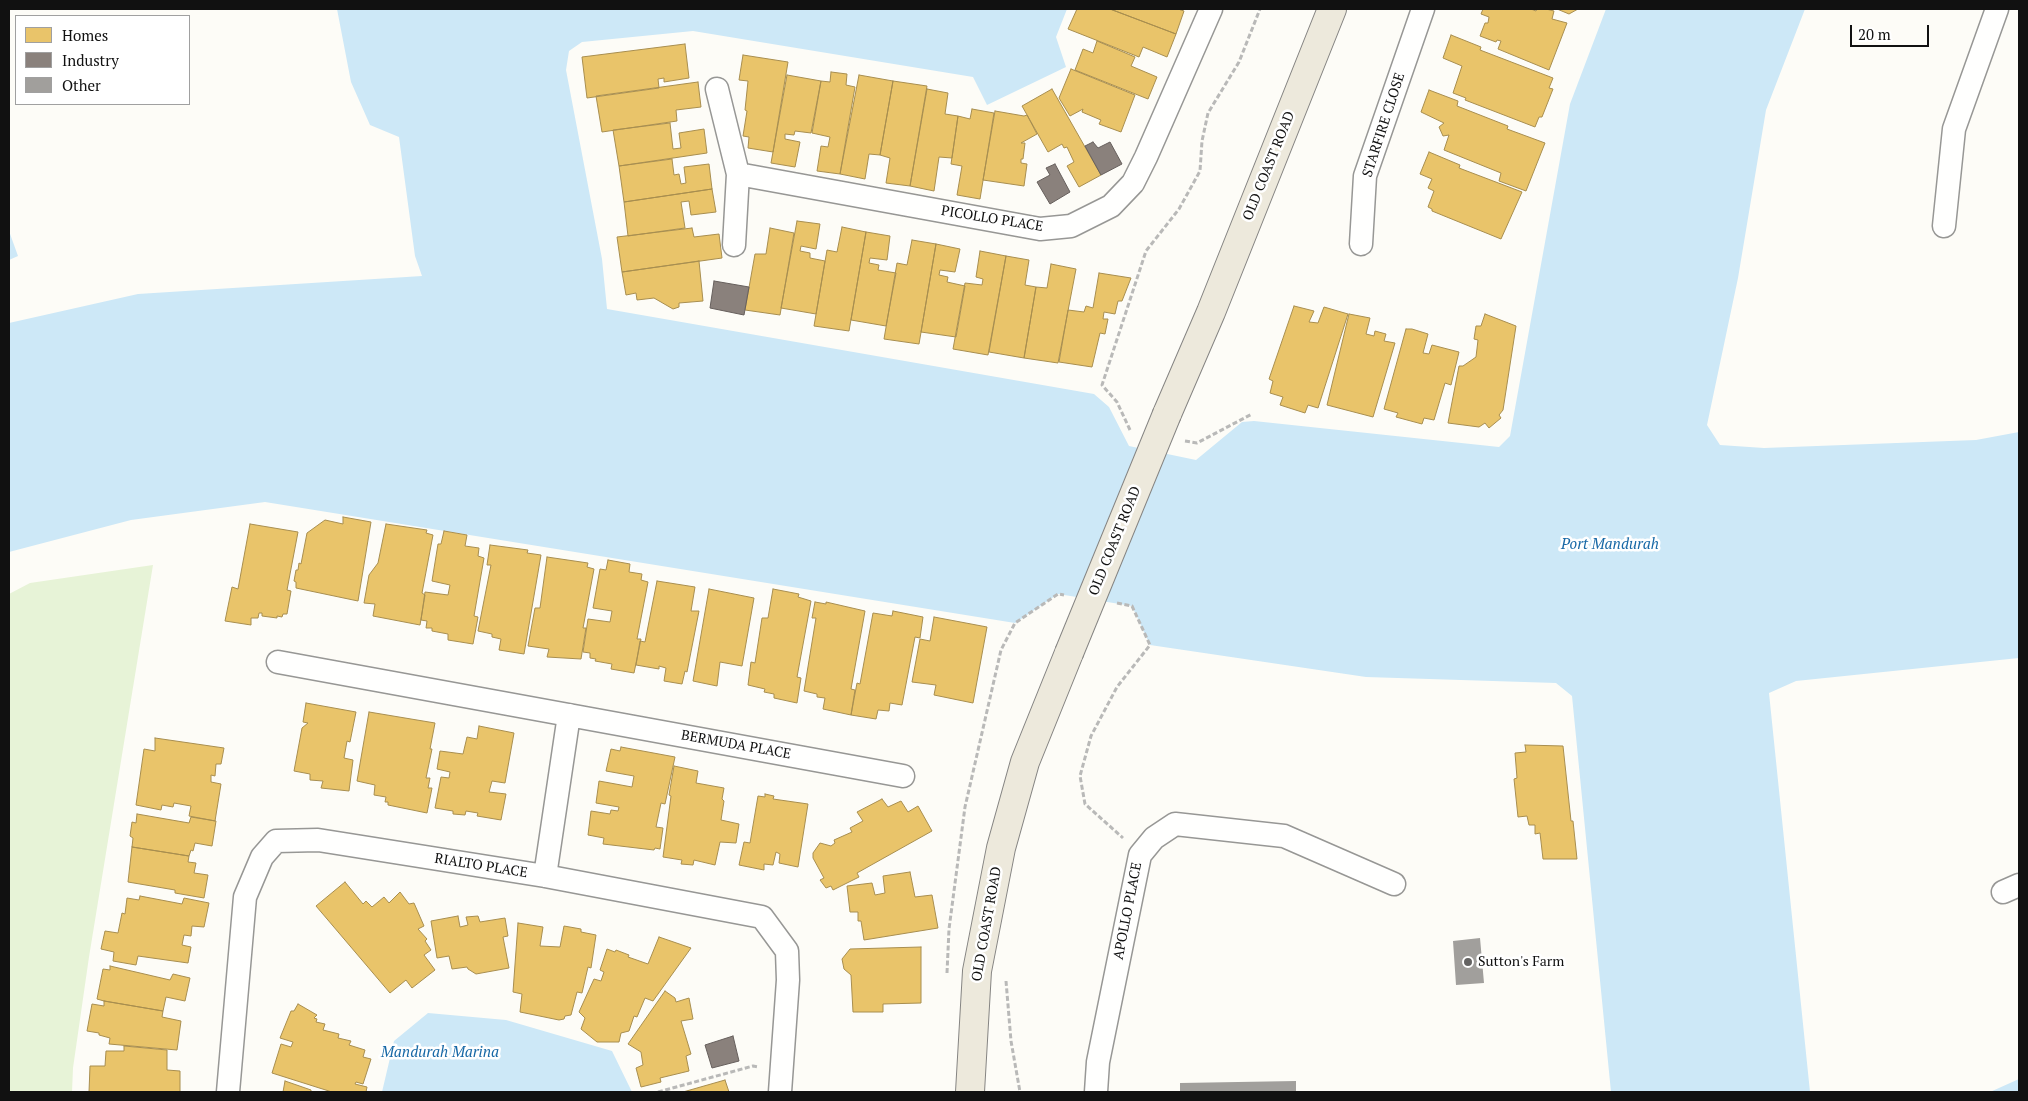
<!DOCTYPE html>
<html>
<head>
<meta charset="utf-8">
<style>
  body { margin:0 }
  #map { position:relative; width:2028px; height:1101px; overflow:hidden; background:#fdfcf7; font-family:"PT Serif",serif }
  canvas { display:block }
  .frame { position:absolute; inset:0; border:10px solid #111; pointer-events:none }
  .legend { position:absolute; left:15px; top:15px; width:175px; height:90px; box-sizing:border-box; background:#fff; border:1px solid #a0a0a0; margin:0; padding:6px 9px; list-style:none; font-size:15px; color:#111 }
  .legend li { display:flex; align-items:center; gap:10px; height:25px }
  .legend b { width:25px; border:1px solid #a0a0a0 }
  .scale { position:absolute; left:1850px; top:25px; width:79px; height:22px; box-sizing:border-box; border:2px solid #111; border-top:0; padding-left:6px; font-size:15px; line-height:18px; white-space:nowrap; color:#111; -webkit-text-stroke:4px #fff; paint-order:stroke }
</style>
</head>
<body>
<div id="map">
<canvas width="2028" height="1101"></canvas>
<div class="frame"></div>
<ul class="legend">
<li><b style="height:14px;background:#e9c46a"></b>Homes</li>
<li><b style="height:14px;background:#8a817c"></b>Industry</li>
<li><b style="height:14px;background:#a19f9c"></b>Other</li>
</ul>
<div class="scale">20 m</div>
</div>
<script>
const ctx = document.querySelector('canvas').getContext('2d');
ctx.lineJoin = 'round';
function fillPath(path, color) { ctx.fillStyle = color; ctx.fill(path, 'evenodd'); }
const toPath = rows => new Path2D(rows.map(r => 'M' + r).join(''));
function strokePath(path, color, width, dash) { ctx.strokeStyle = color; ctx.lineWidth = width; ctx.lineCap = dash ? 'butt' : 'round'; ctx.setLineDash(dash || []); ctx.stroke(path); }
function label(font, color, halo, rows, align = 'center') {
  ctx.font = font + ' "PT Serif",serif'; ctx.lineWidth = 5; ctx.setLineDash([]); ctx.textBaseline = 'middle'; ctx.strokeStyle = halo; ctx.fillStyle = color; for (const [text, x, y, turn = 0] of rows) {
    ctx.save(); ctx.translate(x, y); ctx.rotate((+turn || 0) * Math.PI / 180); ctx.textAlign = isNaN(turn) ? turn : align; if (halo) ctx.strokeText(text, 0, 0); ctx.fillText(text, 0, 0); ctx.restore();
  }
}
const green = toPath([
  [153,565,89,957,73,1068,72,1092,9,1092,9,594,30,583]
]);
const water = toPath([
  [337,9,1067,9,1056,37,1066,67,987,105,973,77,693,31,582,42,569,51,566,70,602,259,607,309,1094,394,1109,407,1129,446,1196,460,1242,422,1254,421,1499,447,1510,436,1570,104,1606,9,1805,9,1766,110,1738,278,1707,425,1720,445,1764,448,1976,440,2019,432,2019,658,1796,681,1769,693,1810,1092,1611,1092,1572,696,1556,683,1366,677,1150,645,1132,606,1058,594,1015,623,265,502,131,520,9,552,9,323,138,294,422,276,415,256,399,137,370,125,351,82],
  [9,231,18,256,9,260],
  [428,1013,506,1020,612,1051,632,1092,382,1092,394,1041],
  [2019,1079,2019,1092,1990,1092]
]);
const homes = toPath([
  [1077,9,1110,9,1176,34,1167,57,1143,47,1139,57,1068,29,1077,9],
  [1110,9,1178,9,1184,11,1176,34,1110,9],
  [1483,9,1531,9,1536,11,1537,9,1546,9,1554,11,1552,19,1567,23,1549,70,1498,49,1501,41,1497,40,1496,42,1480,36,1485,23,1488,23,1489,17,1481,14,1483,9],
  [1557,9,1578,9,1569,14,1557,9],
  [1451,35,1481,47,1480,50,1553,78,1549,88,1553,89,1542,117,1539,117,1535,127,1465,100,1466,98,1453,93,1462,66,1443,58,1451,35],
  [1097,41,1135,57,1131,66,1157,77,1148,99,1075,70,1083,49,1093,53,1097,41],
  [685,44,689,78,664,82,664,78,658,79,659,88,587,98,582,57,685,44],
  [743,55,788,62,773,152,748,148,749,137,743,136,747,111,745,110,748,81,739,80,743,55],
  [1071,69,1135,95,1121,132,1099,124,1101,120,1082,112,1083,109,1070,116,1059,98,1071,69],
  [831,72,847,74,846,85,855,87,840,174,817,171,821,146,828,147,830,137,812,133,821,81,830,82,831,72],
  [787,75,821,81,811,133,795,131,794,135,785,134,785,139,800,142,795,167,771,163,787,75],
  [859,75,893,81,880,155,869,154,865,179,840,174,859,75],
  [893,81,927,86,910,186,886,183,890,158,880,155,893,81],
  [698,82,701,107,676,110,677,121,602,132,596,96,698,82],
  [927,89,948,93,945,114,958,116,952,158,939,157,934,191,910,186,927,89],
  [1052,89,1101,175,1079,187,1067,166,1074,162,1067,147,1064,148,1062,144,1048,152,1022,106,1052,89],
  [1429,90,1458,101,1457,106,1508,126,1507,129,1545,143,1526,191,1499,181,1501,173,1444,150,1449,135,1443,136,1439,127,1444,123,1421,112,1429,90],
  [972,109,994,113,980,199,957,195,962,166,951,164,958,116,970,119,972,109],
  [995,111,1024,116,1027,115,1037,134,1021,143,1025,143,1023,159,1021,159,1021,163,1027,164,1024,186,983,180,995,111],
  [670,123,673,149,681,148,679,133,704,129,707,153,619,166,613,130,670,123],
  [1429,152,1460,165,1459,168,1522,192,1501,239,1432,211,1432,209,1428,207,1434,191,1428,188,1432,179,1420,174,1429,152],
  [672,159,674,175,679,174,681,184,686,183,684,167,709,164,712,189,624,202,619,166,672,159],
  [712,189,716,212,691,215,689,201,681,202,685,228,628,236,624,202,712,189],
  [797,221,820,224,816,249,801,246,800,251,810,253,810,258,825,261,816,314,781,308,797,221],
  [842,227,866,232,849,331,814,326,827,250,837,252,842,227],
  [692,228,694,237,719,234,722,258,622,272,617,237,692,228],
  [770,228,794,233,780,315,745,310,755,254,766,254,770,228],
  [866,232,890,236,887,260,870,258,869,263,879,265,878,270,896,273,886,326,851,320,866,232],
  [912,240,936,244,919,344,884,339,897,263,907,265,912,240],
  [936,244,960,249,955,272,940,270,939,275,948,277,947,282,965,286,956,337,921,332,936,244],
  [980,251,1006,256,988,355,953,349,965,283,982,285,983,279,976,277,980,251],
  [1006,256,1029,260,1025,285,1036,287,1024,358,989,352,1006,256],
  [699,261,703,301,679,303,679,307,673,309,654,298,637,300,636,293,626,295,622,272,699,261],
  [1051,264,1076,269,1058,363,1024,358,1036,287,1047,288,1051,264],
  [1099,273,1131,278,1122,301,1118,301,1115,314,1104,312,1103,319,1108,319,1105,334,1100,333,1092,367,1059,362,1068,310,1084,312,1086,306,1093,308,1099,273],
  [1294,306,1314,311,1309,322,1318,323,1324,307,1348,314,1318,408,1308,405,1305,413,1280,405,1283,397,1270,393,1273,381,1269,379,1294,306],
  [1349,314,1370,318,1366,334,1374,336,1375,331,1386,334,1384,341,1395,343,1373,417,1327,405,1349,314],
  [1485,314,1516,326,1503,410,1499,415,1501,418,1489,428,1485,423,1479,427,1448,423,1459,366,1463,366,1476,357,1478,340,1474,339,1476,326,1481,326,1485,314],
  [1406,329,1412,329,1428,334,1423,353,1429,354,1432,345,1459,352,1451,385,1445,383,1434,420,1424,418,1422,424,1396,417,1398,413,1384,409,1406,329],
  [343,517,371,522,358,601,296,588,296,582,294,581,296,570,298,570,299,563,301,564,307,533,325,520,343,524,343,517],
  [250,524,298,532,287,590,291,591,287,614,283,614,282,617,277,616,277,618,262,616,262,613,259,613,258,618,251,618,251,625,225,621,232,587,238,589,250,524],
  [386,524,427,530,426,533,433,535,422,593,425,595,420,625,373,616,375,604,364,603,369,575,378,563,386,524],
  [444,531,467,535,465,546,479,548,478,556,484,558,474,616,478,617,473,644,448,640,448,634,432,631,432,628,426,628,427,621,421,620,425,592,448,595,450,585,432,581,438,544,441,544,444,531],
  [490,545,528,550,527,553,541,555,524,654,499,650,501,639,492,637,492,634,478,631,491,565,487,565,490,545],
  [547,557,588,563,587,567,594,569,583,628,586,628,581,659,547,657,549,649,528,646,535,608,540,608,547,557],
  [608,560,630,564,629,572,642,574,641,580,648,582,637,639,641,639,634,673,611,669,612,664,595,661,596,659,590,658,590,653,583,652,588,619,610,622,612,611,593,608,600,569,606,570,608,560],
  [657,581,695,587,691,611,699,611,687,672,685,671,682,684,664,681,666,668,659,666,659,669,636,665,640,641,645,642,657,581],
  [709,589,754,598,742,666,720,662,717,686,693,681,709,589],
  [773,589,799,594,798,597,811,601,797,677,801,678,797,703,774,698,774,694,764,692,765,689,748,685,751,662,755,663,762,618,768,618,773,589],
  [815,602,826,604,826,602,865,611,851,689,855,690,851,715,823,709,825,698,817,697,817,694,804,691,816,618,812,618,815,602],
  [893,611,923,617,920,638,915,637,902,705,890,703,889,711,878,710,876,719,851,715,857,683,860,684,873,613,892,616,893,611],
  [934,617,987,627,973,703,934,695,936,685,912,682,920,639,930,641,934,617],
  [306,703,356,712,350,742,347,741,344,758,353,760,349,791,321,788,323,781,310,780,310,774,294,771,302,728,308,723,303,722,306,703],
  [369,712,435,723,430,749,432,749,426,778,430,778,428,788,432,788,427,813,388,805,388,802,385,802,386,797,374,795,375,785,357,781,369,712],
  [479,726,514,733,505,783,492,781,489,792,506,794,501,820,477,816,478,813,466,811,465,815,453,814,453,811,435,808,441,777,449,778,450,772,437,769,440,751,463,754,467,737,477,739,479,726],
  [155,738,224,748,221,764,216,764,215,776,211,775,211,782,221,784,215,821,189,816,191,806,174,803,173,807,162,805,161,810,136,805,144,749,155,751,155,738],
  [1525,745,1563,746,1571,821,1573,821,1577,859,1543,859,1540,833,1535,834,1535,825,1529,825,1527,816,1518,817,1514,779,1517,778,1515,753,1526,752,1525,745],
  [621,747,675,757,665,804,661,803,656,827,663,828,660,849,655,848,654,850,603,844,604,838,588,835,591,811,610,814,611,810,618,811,619,807,596,803,599,781,632,787,634,776,606,771,611,749,620,751,621,747],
  [674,766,698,771,696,783,724,788,722,799,724,801,721,820,739,824,736,843,720,842,715,865,694,860,693,865,681,864,682,860,663,857,671,796,669,795,674,766],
  [765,794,774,796,773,799,808,804,798,867,779,863,780,854,776,852,773,865,764,864,764,870,739,865,744,842,750,843,758,796,765,797,765,794],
  [882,799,888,807,901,801,908,812,918,806,932,831,857,873,859,877,833,890,831,886,826,888,820,880,824,878,813,858,813,853,820,843,831,846,835,843,834,840,852,832,850,828,863,821,857,812,882,799],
  [137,814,189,823,191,817,216,821,212,846,195,843,193,851,191,850,189,856,132,847,133,838,130,836,132,822,136,823,137,814],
  [132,847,189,856,188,862,196,863,194,873,208,875,204,898,175,893,175,890,128,882,132,847],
  [910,872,915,897,932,895,938,928,864,940,861,921,858,921,858,912,850,912,847,886,872,883,875,895,885,893,883,876,910,872],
  [345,882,363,904,366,901,372,907,384,897,389,903,400,892,409,904,414,903,424,926,418,929,427,939,425,941,431,950,424,955,435,970,412,988,406,980,390,993,316,906,345,882],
  [140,896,182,904,184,898,209,903,204,927,192,926,191,936,184,935,182,945,191,947,188,963,138,956,136,965,113,961,114,952,101,949,105,931,118,933,122,913,125,914,127,898,139,900,140,896],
  [458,916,460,927,468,925,466,917,478,916,480,922,505,918,508,936,503,937,509,968,476,974,468,969,467,967,452,969,449,956,437,958,431,921,458,916],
  [518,923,543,927,540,946,560,947,564,926,581,929,581,932,596,935,591,968,588,967,582,993,577,992,571,1015,565,1016,564,1019,559,1020,520,1012,522,994,513,992,518,923],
  [659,937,691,948,653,1001,645,998,637,1017,634,1016,629,1031,621,1033,619,1042,597,1042,581,1029,585,1018,579,1012,594,979,601,981,604,972,600,970,607,949,615,952,616,950,629,955,628,957,648,964,659,937],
  [921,947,921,1003,883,1004,883,1012,853,1012,851,975,844,969,842,959,850,949,921,947],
  [110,966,170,980,173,974,190,978,185,1001,166,997,163,1011,104,1001,97,999,103,969,110,970,110,966],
  [665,991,675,998,676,1002,689,998,693,1019,681,1021,691,1054,686,1056,689,1071,660,1078,661,1082,641,1087,636,1068,643,1065,641,1052,628,1044,665,991],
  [104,1001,163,1011,162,1017,181,1021,177,1050,109,1044,110,1038,99,1035,99,1033,87,1031,92,1004,104,1006,104,1001],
  [298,1004,317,1015,314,1018,317,1019,316,1022,325,1024,323,1030,339,1034,338,1038,351,1041,349,1045,365,1050,363,1057,371,1059,363,1084,356,1082,355,1084,367,1087,366,1092,332,1092,272,1073,281,1044,291,1047,293,1042,280,1038,291,1011,294,1011,298,1004],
  [124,1046,167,1050,167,1070,180,1071,180,1092,89,1092,90,1066,105,1066,106,1051,124,1051,124,1046],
  [725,1080,729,1092,683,1092,725,1080],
  [285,1081,311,1090,311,1092,283,1092,285,1081]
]);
const industry = toPath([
  [1093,142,1098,148,1110,142,1122,164,1101,175,1085,146,1093,142],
  [1055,164,1070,192,1050,204,1037,182,1050,175,1046,168,1055,164],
  [714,281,749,287,744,315,710,308,714,281],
  [733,1036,739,1061,712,1068,705,1045,733,1036]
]);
const building = toPath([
  [1480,938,1484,983,1456,985,1453,941],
  [1296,1081,1296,1092,1180,1092,1180,1083]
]);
const path = toPath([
  [1130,430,1117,402,1102,385,1146,251,1179,209,1200,171,1202,141,1208,113,1239,62,1260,9],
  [1185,441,1197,443,1252,414],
  [1117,603,1132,606,1150,645,1117,687,1091,736,1080,776,1085,804,1123,838],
  [947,973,949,929,965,807,1001,650,1015,623,1058,594,1064,595],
  [1006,981,1011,1041,1020,1092],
  [658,1092,753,1066,759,1067]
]);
const minor = toPath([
  [717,89,738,174,1040,229,1071,226,1111,206,1133,183,1146,157,1211,9],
  [1944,226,1954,129,1997,9],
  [1361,244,1365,176,1423,9],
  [734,245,738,174],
  [278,662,903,776],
  [545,876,569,715],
  [2003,892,2019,885],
  [228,1092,245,897,262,857,276,841,318,840,545,876,762,917,787,951,788,980,780,1092],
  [1096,1092,1098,1062,1140,855,1154,838,1175,824,1284,836,1394,884]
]);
const primary = toPath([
  [1167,414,1211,312,1332,9],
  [970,1092,977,971,1001,848,1025,762,1069,653]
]);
const primaryBridge = toPath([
  [1069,653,1167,414]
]);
const markers = [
  [1468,962,5,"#646362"]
];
const streetNames = [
  ["STARFIRE CLOSE",1384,125,-72],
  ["OLD COAST ROAD",1269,166,-68],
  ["PICOLLO PLACE",992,219,9],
  ["OLD COAST ROAD",1115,541,-68],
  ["BERMUDA PLACE",736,745,10],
  ["RIALTO PLACE",481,866,9],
  ["APOLLO PLACE",1128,911,-79],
  ["OLD COAST ROAD",987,924,-80]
];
const poiNames = [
  ["Sutton's Farm",1478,962]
];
const waterNames = [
  ["Port Mandurah",1610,545],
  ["Mandurah Marina",440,1053]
];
fillPath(green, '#e7f3d7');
fillPath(water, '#cde8f7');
fillPath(homes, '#e9c46a');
strokePath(homes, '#a88e4f', 1);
fillPath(industry, '#8a817c');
strokePath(industry, '#665f5c', 1);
fillPath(building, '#a19f9c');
strokePath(minor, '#979795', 25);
strokePath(primary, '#858482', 30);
strokePath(path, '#b9b9b8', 3, [5, 2.5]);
strokePath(minor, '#fffffe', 22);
strokePath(primary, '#ede9dc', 28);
strokePath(primaryBridge, '#858482', 30, []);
strokePath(primaryBridge, '#ede9dc', 28);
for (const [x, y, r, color] of markers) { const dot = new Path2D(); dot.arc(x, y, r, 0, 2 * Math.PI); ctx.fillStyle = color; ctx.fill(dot); strokePath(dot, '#fff', 2); }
label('14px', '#111', '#fff', streetNames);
label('14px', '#111', '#fff', poiNames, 'left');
label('italic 15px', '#1768a6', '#fff', waterNames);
</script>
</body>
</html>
